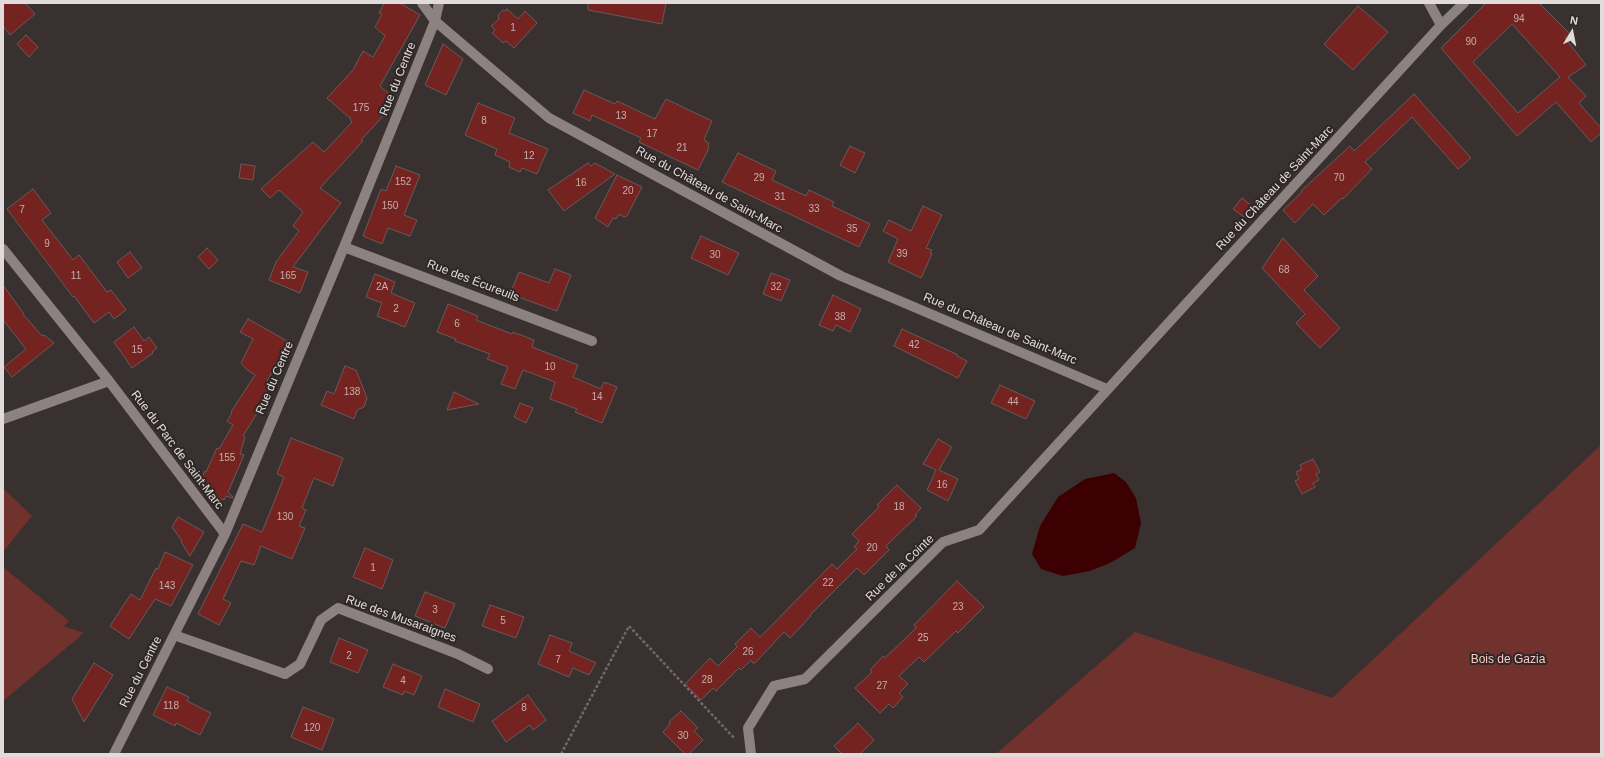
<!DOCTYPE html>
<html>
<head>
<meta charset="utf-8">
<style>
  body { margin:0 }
  #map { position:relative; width:1604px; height:757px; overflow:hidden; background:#393130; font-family:Arial,sans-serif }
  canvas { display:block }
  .frame { position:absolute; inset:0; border:4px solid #e1dcdb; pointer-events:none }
  .north { position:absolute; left:1552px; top:12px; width:40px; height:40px; -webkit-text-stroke:3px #2f2726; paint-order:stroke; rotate:10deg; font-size:11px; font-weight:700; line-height:16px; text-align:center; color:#e1dcdb }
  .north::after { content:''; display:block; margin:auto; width:14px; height:18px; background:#e1dcdb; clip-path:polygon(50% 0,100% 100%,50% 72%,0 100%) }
</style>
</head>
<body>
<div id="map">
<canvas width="1604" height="757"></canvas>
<div class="frame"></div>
<div class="north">N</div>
</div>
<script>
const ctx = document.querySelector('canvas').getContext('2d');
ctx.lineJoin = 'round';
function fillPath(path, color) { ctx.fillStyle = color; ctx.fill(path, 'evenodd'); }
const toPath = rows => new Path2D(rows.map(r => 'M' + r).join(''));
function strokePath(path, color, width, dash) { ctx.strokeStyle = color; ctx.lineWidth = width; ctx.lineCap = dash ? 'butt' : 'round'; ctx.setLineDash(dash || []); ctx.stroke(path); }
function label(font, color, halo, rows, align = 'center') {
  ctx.font = font + ' Arial,sans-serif'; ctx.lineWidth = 4; ctx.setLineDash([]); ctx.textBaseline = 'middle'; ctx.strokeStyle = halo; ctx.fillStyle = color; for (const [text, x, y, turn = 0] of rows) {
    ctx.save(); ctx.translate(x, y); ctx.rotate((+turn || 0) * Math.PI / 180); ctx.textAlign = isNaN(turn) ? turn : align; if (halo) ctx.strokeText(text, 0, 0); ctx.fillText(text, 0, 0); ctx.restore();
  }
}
const green = toPath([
  [1601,445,1601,754,996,754,1135,632,1332,698],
  [3,488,32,516,3,552],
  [3,567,69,621,64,626,84,633,3,701]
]);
const water = toPath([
  [1114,473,1126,482,1136,498,1141,523,1135,548,1110,563,1090,571,1063,576,1041,569,1032,554,1040,526,1058,497,1085,479]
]);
const building = toPath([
  [3,3,25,3,35,14,10,35,3,26,3,3],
  [384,3,400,3,420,15,380,86,391,96,384,102,387,105,380,111,384,115,361,140,363,141,320,188,341,203,293,267,308,272,300,293,269,280,276,262,299,231,293,226,303,212,279,190,270,198,261,189,313,142,324,152,352,122,350,120,351,119,327,98,353,70,363,51,373,57,385,36,375,27,382,14,379,13,384,3],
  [588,3,666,3,662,24,588,10,588,3],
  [1486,3,1539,3,1570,34,1565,38,1586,65,1568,77,1586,96,1579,103,1601,128,1601,133,1591,142,1556,102,1517,136,1441,48,1486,3],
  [1512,24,1560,77,1518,113,1473,62,1512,24],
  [1358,6,1388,32,1353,70,1324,44,1358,6],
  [507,9,518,19,525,11,537,23,514,48,506,41,503,43,492,33,495,30,491,26,499,19,498,15,503,10,506,11,507,9],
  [26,35,38,47,29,57,17,44,26,35],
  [443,44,463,59,446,95,425,85,443,44],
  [584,90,615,104,617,101,655,119,666,99,712,121,704,140,709,143,708,147,709,148,698,170,639,142,641,138,592,115,590,121,573,113,584,90],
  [1414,94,1471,158,1458,169,1412,117,1365,162,1372,169,1343,199,1342,198,1324,215,1313,204,1295,223,1283,210,1302,192,1301,191,1350,146,1354,151,1414,94],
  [478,103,515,118,509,133,548,149,537,174,522,168,520,172,509,167,510,162,495,155,497,149,465,135,478,103],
  [850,146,865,153,855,173,840,165,850,146],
  [738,153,776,171,772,180,806,196,809,190,834,202,832,206,870,224,859,247,722,182,738,153],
  [588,163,591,166,595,163,615,174,564,211,548,190,588,163],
  [241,164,255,166,253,180,239,178,241,164],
  [396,166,420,175,404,215,417,220,410,236,388,228,382,244,363,236,381,189,386,191,396,166],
  [617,175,642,187,627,216,626,216,624,217,619,214,616,219,613,218,608,227,595,218,617,175],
  [33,189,51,213,42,220,73,260,79,255,107,292,111,290,126,310,114,319,109,312,94,323,74,296,73,297,7,209,33,189],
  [1242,198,1252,206,1244,217,1233,209,1242,198],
  [923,206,942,215,926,248,932,250,930,253,932,254,921,278,888,262,898,239,883,231,889,220,911,231,923,206],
  [701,236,739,253,728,275,691,258,701,236],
  [1283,238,1318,276,1304,290,1340,328,1320,348,1296,323,1305,314,1262,268,1283,238],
  [207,248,218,260,209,269,198,257,207,248],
  [130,252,142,268,128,278,117,262,130,252],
  [555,269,571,275,557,311,510,294,519,272,549,283,555,269],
  [771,273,790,280,781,301,763,294,771,273],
  [375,274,395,282,391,293,415,303,405,327,377,316,382,303,366,297,375,274],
  [3,285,24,314,23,314,42,336,44,335,54,343,12,377,4,367,26,349,3,320,3,285],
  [833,295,861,309,850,332,836,325,833,331,819,325,833,295],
  [448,304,478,316,476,320,512,334,513,332,534,340,532,347,578,365,573,377,601,389,604,382,617,387,602,423,575,412,577,409,550,399,555,382,523,370,515,389,501,384,508,367,487,359,490,354,455,341,456,339,437,332,448,304],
  [248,319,289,342,267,381,271,383,267,390,270,392,243,436,245,437,240,454,244,455,228,492,233,497,233,498,226,496,224,500,204,492,206,488,198,485,205,471,206,472,217,448,219,449,233,425,227,421,232,413,231,412,255,375,246,369,241,363,253,339,240,332,248,319],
  [134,327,144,341,149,337,157,348,152,352,153,353,132,368,114,342,134,327],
  [902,329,958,355,957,356,967,361,958,378,894,346,902,329],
  [345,366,356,370,367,398,364,407,357,410,354,419,321,405,327,391,334,394,345,366],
  [1000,385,1035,401,1026,419,991,403,1000,385],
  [454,392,479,404,447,410,454,392],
  [520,403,533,408,526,423,514,417,520,403],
  [291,438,343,458,333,486,314,478,302,508,306,510,299,526,305,528,292,559,261,546,254,565,241,561,223,599,231,603,219,625,198,614,243,524,262,532,284,477,277,474,291,438],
  [938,439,952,447,939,470,958,479,948,501,927,490,936,470,923,464,938,439],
  [1313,459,1320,472,1316,474,1319,480,1313,483,1315,487,1302,494,1295,481,1299,479,1296,472,1302,469,1300,465,1313,459],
  [897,485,921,508,915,515,917,516,886,546,889,550,864,575,857,568,810,615,811,616,790,638,784,632,755,663,753,663,751,660,741,670,739,668,716,691,713,688,701,700,685,684,710,658,718,666,737,647,735,644,751,628,760,637,832,564,837,569,857,549,854,547,859,541,852,534,879,507,877,505,897,485],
  [178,517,204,532,190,556,181,542,182,541,172,527,178,517],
  [365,548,393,560,382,589,353,577,365,548],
  [165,552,193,565,171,606,155,599,129,639,110,626,131,594,140,600,156,568,158,569,165,552],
  [957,581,984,607,958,633,956,631,924,662,919,657,899,676,908,684,899,693,903,697,893,708,889,704,880,713,855,688,872,672,870,670,883,656,885,658,916,628,914,625,957,581],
  [425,592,455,604,445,628,415,616,425,592],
  [490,605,524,617,516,638,482,626,490,605],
  [550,635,572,643,569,651,596,663,589,675,573,668,569,677,538,664,550,635],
  [339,638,368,650,358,673,330,662,339,638],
  [94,663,113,675,84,722,72,699,94,663],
  [393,664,422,676,414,695,404,691,403,695,383,687,393,664],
  [167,687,189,697,187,701,211,713,200,735,176,723,175,726,153,715,167,687],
  [445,689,480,704,473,722,438,707,445,689],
  [528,695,546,720,533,730,530,725,506,742,492,721,528,695],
  [303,707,334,719,322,750,291,737,303,707],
  [681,711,698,728,694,731,703,740,689,754,685,754,663,732,670,724,669,722,681,711],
  [858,723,874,740,860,754,842,754,834,746,858,723]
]);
const path = toPath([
  [561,754,629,626,735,739]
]);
const minor = toPath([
  [422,3,435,21,549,118,841,276,1107,389],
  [1429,3,1441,25],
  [344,247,592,341],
  [3,249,109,381,225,534],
  [3,419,109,381],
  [174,635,285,674,300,664,321,620,338,608,458,654,488,669],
  [114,754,225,534,344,247,435,21,439,3],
  [751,754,748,728,774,686,805,679,943,542,979,530,1441,25,1464,3]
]);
const numberNames = [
  ["94",1519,19],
  ["1",513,28],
  ["90",1471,42],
  ["175",361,108],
  ["13",621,116],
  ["8",484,121],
  ["17",652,134],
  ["21",682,148],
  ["12",529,156],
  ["29",759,178],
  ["70",1339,178],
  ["152",403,182],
  ["16",581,183],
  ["20",628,191],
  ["31",780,197],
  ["150",390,206],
  ["33",814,209],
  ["7",22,210],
  ["35",852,229],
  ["9",47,244],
  ["39",902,254],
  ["30",715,255],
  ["68",1284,270],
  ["11",76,276],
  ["165",288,276],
  ["2A",382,287],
  ["32",776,287],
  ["2",396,309],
  ["38",840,317],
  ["6",457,324],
  ["42",914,345],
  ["15",137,350],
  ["10",550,367],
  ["138",352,392],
  ["14",597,397],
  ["44",1013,402],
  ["155",227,458],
  ["16",942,485],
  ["18",899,507],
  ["130",285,517],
  ["20",872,548],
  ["1",373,568],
  ["22",828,583],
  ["143",167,586],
  ["23",958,607],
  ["3",435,610],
  ["5",503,621],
  ["25",923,638],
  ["26",748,652],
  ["2",349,656],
  ["7",558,660],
  ["28",707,680],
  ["4",403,681],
  ["27",882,686],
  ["118",171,706],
  ["8",524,708],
  ["120",312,728],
  ["30",683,736]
];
const streetNames = [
  ["Rue du Centre",398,79,-68],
  ["Rue du Château de Saint-Marc",1275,188,-47],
  ["Rue du Château de Saint-Marc",709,190,29],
  ["Rue des Écureuils",473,281,21],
  ["Rue du Château de Saint-Marc",1000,329,23],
  ["Rue du Centre",275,378,-67],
  ["Rue du Parc de Saint-Marc",177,450,53],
  ["Rue de la Cointe",900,568,-44],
  ["Rue des Musaraignes",401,619,20],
  ["Rue du Centre",141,672,-63]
];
const parkNames = [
  ["Bois de Gazia",1508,660]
];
fillPath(green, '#71312c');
fillPath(water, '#3d0002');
fillPath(building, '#752320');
strokePath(building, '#655b5a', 1);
strokePath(path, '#706968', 2.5, [3, 2]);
strokePath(minor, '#8c8281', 10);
label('10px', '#c6aeac', null, numberNames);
label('12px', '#e1dcdb', '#2f2726', streetNames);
label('12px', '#fac7c1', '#2f2726', parkNames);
</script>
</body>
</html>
